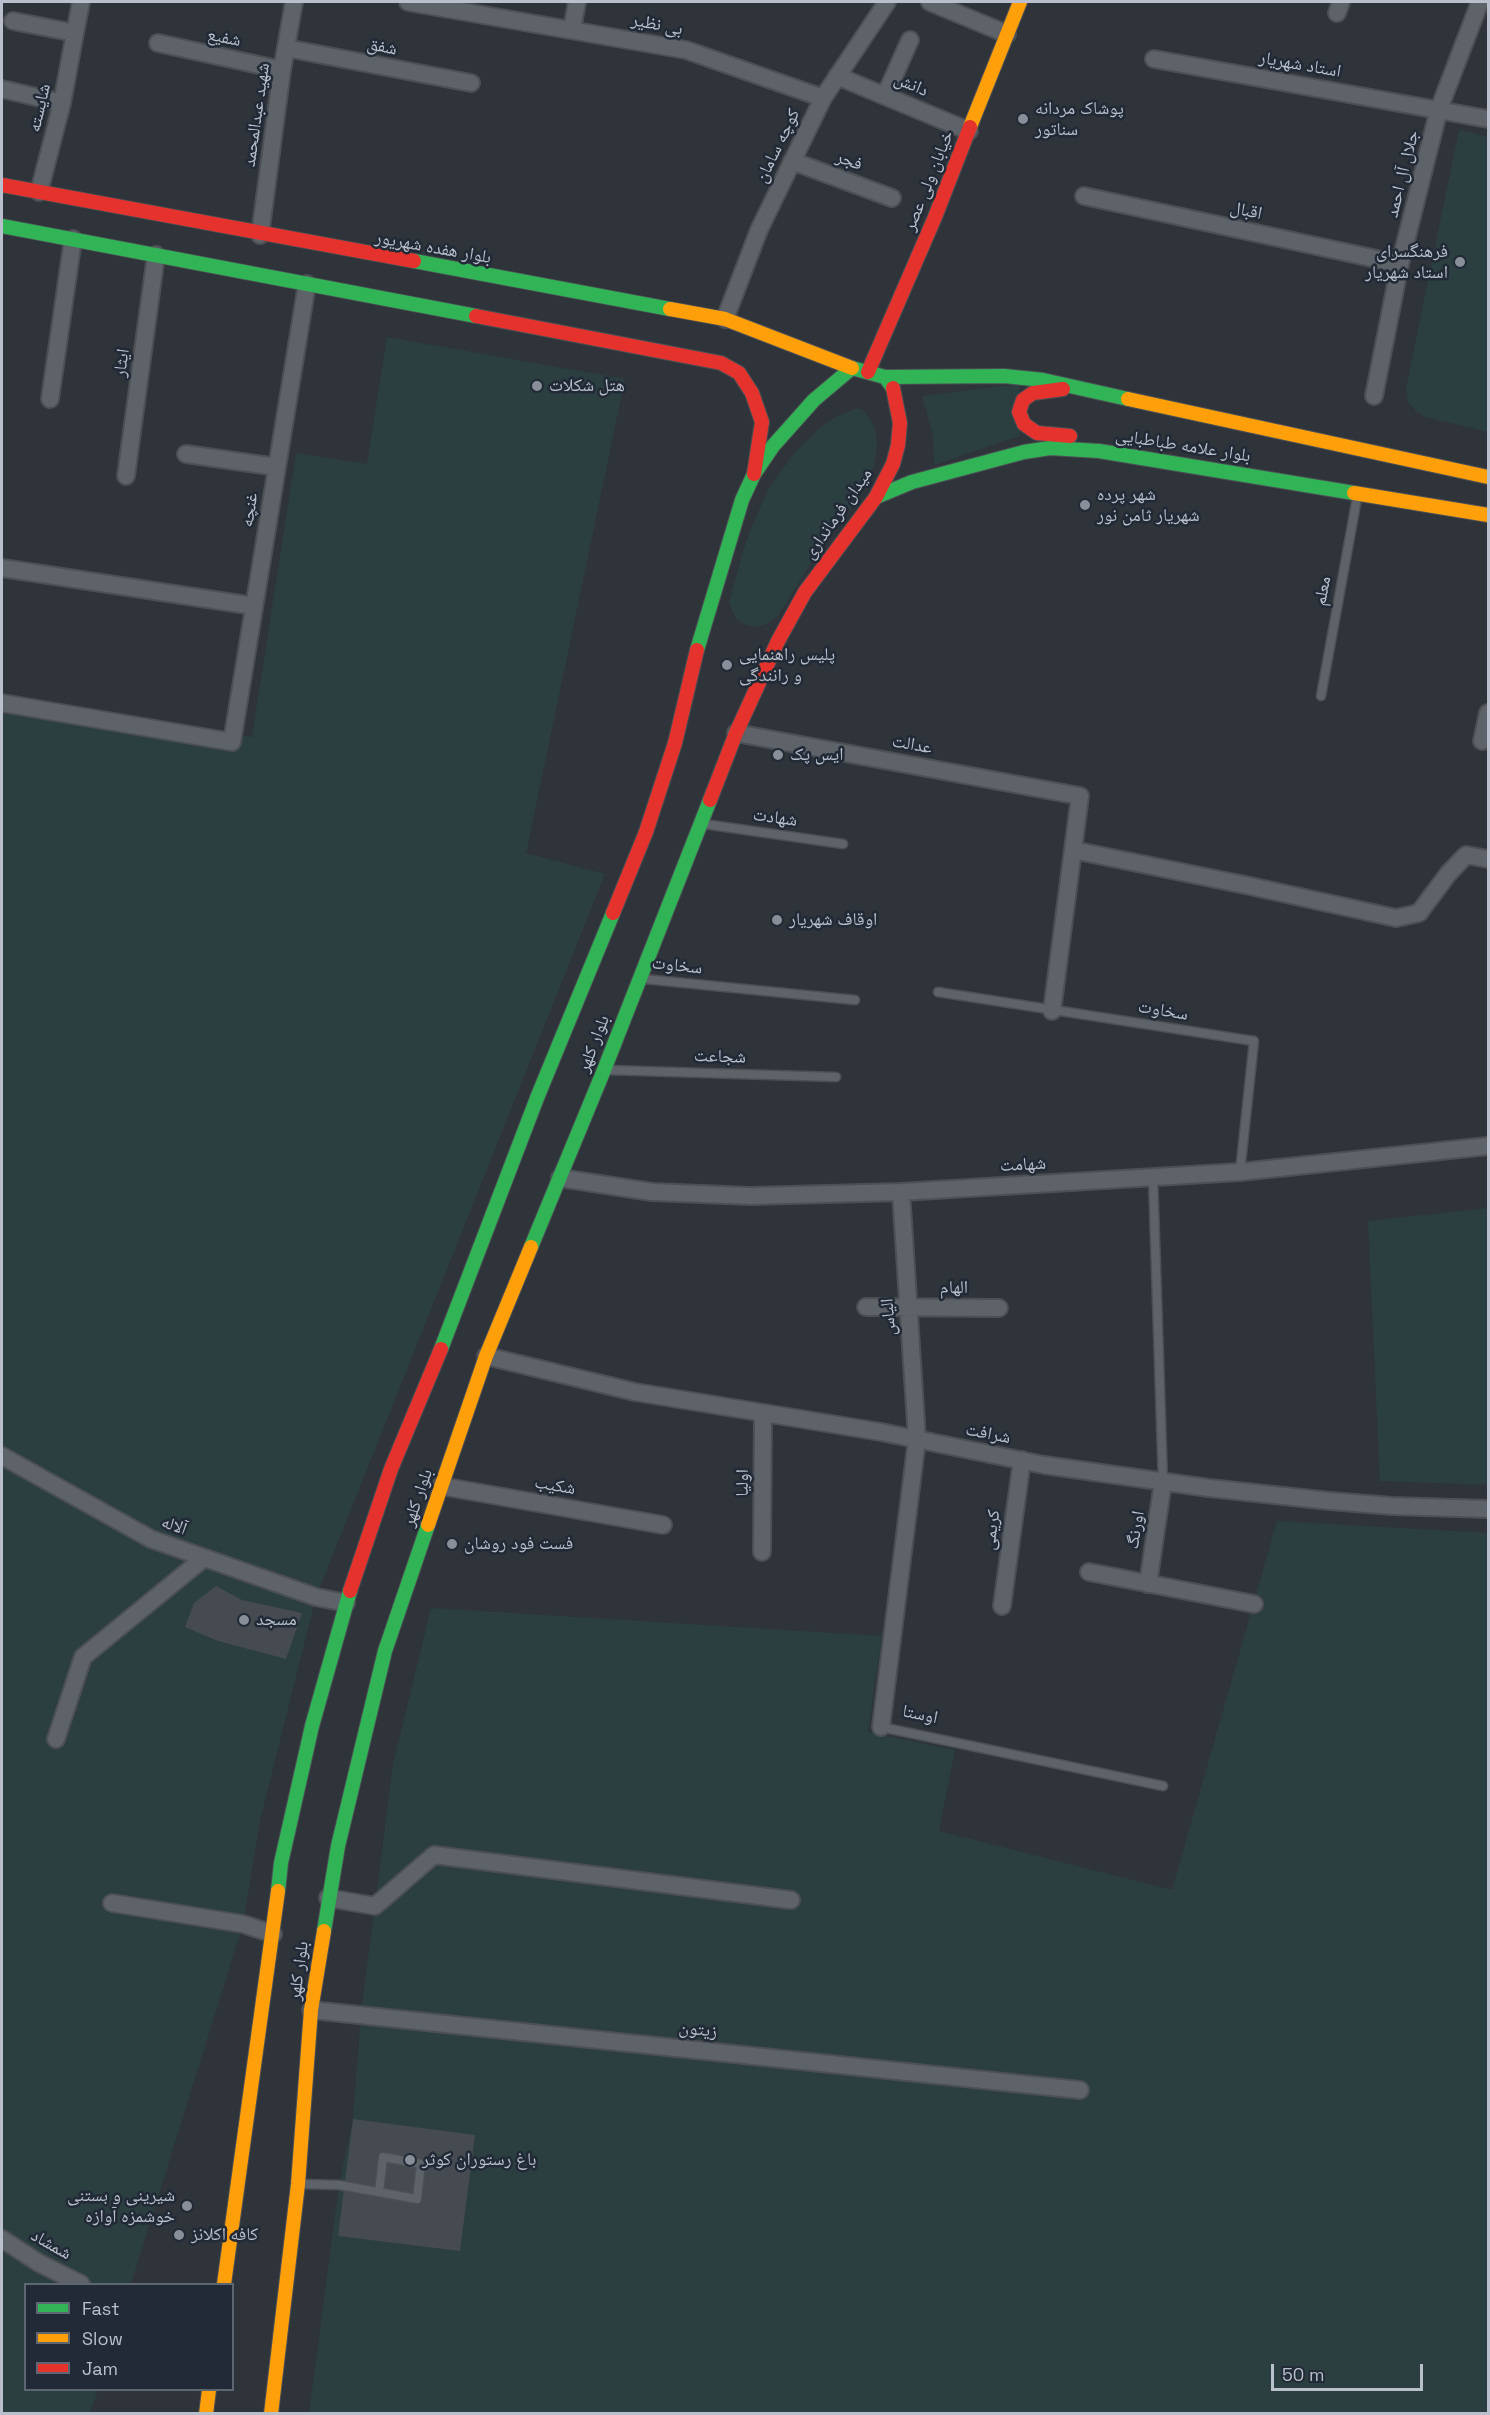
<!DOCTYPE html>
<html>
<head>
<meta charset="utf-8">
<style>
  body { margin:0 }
  #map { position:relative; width:1490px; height:2415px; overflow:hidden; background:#2e343a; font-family:"Space Grotesk",sans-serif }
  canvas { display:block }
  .frame { position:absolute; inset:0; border:3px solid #b9c0cb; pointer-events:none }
  .legend { position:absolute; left:24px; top:2283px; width:210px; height:108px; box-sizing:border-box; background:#212a36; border:2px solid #5e6672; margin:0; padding:8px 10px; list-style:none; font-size:18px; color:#b9c0cb }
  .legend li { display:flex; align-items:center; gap:12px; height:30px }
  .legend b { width:30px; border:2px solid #5e6672 }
  .scale { position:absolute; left:1271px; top:2364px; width:152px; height:27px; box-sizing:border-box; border:3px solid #b9c0cb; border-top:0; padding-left:8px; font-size:18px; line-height:21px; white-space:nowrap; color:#b9c0cb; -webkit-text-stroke:4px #212a36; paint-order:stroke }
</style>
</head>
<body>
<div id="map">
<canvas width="1490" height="2415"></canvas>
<div class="frame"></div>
<ul class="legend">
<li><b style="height:8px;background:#30b455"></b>Fast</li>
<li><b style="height:8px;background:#ff9f0a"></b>Slow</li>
<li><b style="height:8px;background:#e5322d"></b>Jam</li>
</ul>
<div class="scale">50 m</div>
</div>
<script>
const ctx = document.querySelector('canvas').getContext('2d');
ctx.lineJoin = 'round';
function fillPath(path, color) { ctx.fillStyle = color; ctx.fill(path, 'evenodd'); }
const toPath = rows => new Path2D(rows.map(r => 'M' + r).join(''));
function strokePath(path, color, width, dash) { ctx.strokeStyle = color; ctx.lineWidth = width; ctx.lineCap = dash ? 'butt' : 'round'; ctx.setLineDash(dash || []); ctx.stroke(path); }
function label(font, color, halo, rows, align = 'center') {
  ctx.font = font + ' "Space Grotesk","Noto Naskh Arabic",sans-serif'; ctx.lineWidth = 5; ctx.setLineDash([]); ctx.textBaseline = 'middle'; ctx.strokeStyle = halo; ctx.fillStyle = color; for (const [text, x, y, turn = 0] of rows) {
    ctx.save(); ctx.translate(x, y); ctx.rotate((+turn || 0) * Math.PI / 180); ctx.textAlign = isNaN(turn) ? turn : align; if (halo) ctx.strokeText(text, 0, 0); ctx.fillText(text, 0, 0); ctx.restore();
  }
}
const green = toPath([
  [1459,130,1488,137,1488,432,1425,417,1415,410,1408,402,1406,388],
  [387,337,625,379,526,853,605,874,316,1597,260,1821,243,1924,131,2284,26,2284,26,2390,98,2390,90,2413,2,2413,2,699,252,737,296,453,367,464],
  [1019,384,1020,436,934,465,933,435,922,396],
  [858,408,863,410,875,427,877,447,874,466,850,508,827,537,778,616,767,624,756,627,746,625,736,619,729,602,746,541,768,489,795,452,820,428,837,416],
  [1488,1208,1488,1485,1380,1481,1368,1221],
  [1277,1521,1488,1533,1488,2413,309,2414,339,2185,353,2119,361,2014,393,1764,431,1608,882,1636,868,1732,955,1750,939,1831,1172,1890]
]);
const building = toPath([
  [216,1586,242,1600,302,1613,286,1659,218,1641,185,1627,194,1603],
  [353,2119,475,2135,460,2251,338,2236]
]);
const lane = toPath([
  [1321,696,1357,498],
  [704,824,843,844],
  [644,979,855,1000],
  [938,992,1254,1041,1240,1172],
  [607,1070,836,1077],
  [1153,1177,1163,1482],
  [881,1727,1163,1786],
  [302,2184,339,2185,417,2199,421,2164,383,2157,379,2192]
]);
const street = toPath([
  [408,2,686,50,823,98],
  [930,2,1007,34],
  [1337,13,1341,2],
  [13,21,75,33,62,103,39,192],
  [572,29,577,2],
  [75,33,81,2],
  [158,43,282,70],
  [286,48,471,83],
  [1154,59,1488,119],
  [837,76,969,131],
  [2,89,62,103],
  [885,96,910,40],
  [792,161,892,198],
  [1084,196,1400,264],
  [260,235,282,70,294,2],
  [725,319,759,230,823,98,887,2],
  [1374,396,1400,264,1439,109,1480,2],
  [50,399,73,239],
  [186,454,277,467],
  [126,476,156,255],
  [2,568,254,606],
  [2,703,232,742,307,284],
  [736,733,1080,796,1052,1011],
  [1482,741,1488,713],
  [1073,850,1250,886,1396,918,1419,913,1448,874,1466,855,1488,859],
  [560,1178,652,1192,751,1196,901,1192,1240,1172,1488,1146],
  [866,1307,999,1308],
  [486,1356,635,1392,881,1432,1044,1465,1209,1488,1330,1501,1392,1506,1488,1509],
  [2,1456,151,1539,316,1597,346,1603],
  [441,1486,663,1525],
  [762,1552,763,1413],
  [1089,1572,1254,1604],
  [1148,1584,1163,1482],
  [1002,1606,1022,1460],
  [881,1727,917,1439,901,1192],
  [56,1739,83,1657,204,1558],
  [328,1898,375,1906,434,1855,791,1900],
  [112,1903,243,1924,273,1934],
  [311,2010,1080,2090],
  [2,2239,39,2263,81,2284]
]);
const fast = toPath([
  [2,226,476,316],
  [414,261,670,309],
  [885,377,1004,376,1043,380,1128,399],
  [876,497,912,482,1024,452,1050,448,1099,451,1354,493],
  [697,650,742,500,754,474,773,446,814,400,852,368,885,377,893,388],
  [531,1247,604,1070,710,800],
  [441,1349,537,1098,613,913],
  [278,1891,281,1863,312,1726,350,1591],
  [324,1931,338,1846,385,1651,428,1525]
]);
const slow = toPath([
  [970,127,1020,2],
  [670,309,725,319,852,368],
  [1128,399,1488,477],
  [1354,493,1488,515],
  [428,1525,486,1356,531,1247],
  [224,2284,278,1891],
  [206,2414,209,2390],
  [271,2414,298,2184,311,2010,324,1931]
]);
const jam = toPath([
  [2,185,414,261],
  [476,316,721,363,739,373,752,393,762,422,754,474],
  [868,372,935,217,970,127],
  [1063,389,1033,393,1023,400,1019,412,1024,424,1037,433,1070,436],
  [710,800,736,733,778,641,805,592,876,497,893,464,898,445,900,423,893,388],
  [613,913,646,832,675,743,697,650],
  [350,1591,391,1469,441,1349]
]);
const markers = [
  [1023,119,6,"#888f98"],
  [1460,262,6,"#888f98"],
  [537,386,6,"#888f98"],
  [1085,505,6,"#888f98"],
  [727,665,6,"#888f98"],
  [778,755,6,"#888f98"],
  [777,920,6,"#888f98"],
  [452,1544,6,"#888f98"],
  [244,1620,6,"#888f98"],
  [410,2160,6,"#888f98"],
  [187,2206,6,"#888f98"],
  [179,2235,6,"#888f98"]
];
const streetNames = [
  ["بی نظیر",657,25,11],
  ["شفیع",224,38,12],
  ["شفق",382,47,11],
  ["استاد شهریار",1300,65,10],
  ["دانش",911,85,23],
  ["شایسته",40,108,-77],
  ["شهید عبدالمحمد",257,115,-82],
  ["کوچه سامان",778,146,-64],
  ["فجر",849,161,20],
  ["جلال آل احمد",1403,174,-76],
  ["خیابان ولی عصر",929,181,-68],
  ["اقبال",1246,211,12],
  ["بلوار هفده شهریور",433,248,10],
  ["ایثار",122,363,-82],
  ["بلوار علامه طباطبایی",1183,446,9],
  ["غنچه",250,510,-81],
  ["میدان فرمانداری",838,514,-55],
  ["معلم",1323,591,-79],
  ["عدالت",912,745,10],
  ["شهادت",775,818,8],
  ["سخاوت",677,966,6],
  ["سخاوت",1163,1011,9],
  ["بلوار کلهر",594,1044,-69],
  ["شجاعت",720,1057,2],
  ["شهامت",1023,1165,-3],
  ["الهام",954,1288],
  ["الیاس",889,1317,-94],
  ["شرافت",988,1434,11],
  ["اولیا",743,1483,-89],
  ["شکیب",555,1486,10],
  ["بلوار کلهر",418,1498,-71],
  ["آلاله",174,1526,20],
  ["کریمی",992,1530,-82],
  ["اورنگ",1136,1530,-81],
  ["اوستا",920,1715,12],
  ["بلوار کلهر",299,1971,-82],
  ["زیتون",698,2030,6],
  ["شمشاد",51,2245,30]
];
const poiNames = [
  ["پوشاک مردانه",1035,109],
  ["سناتور",1035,130],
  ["فرهنگسرای",1448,252,"right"],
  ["استاد شهریار",1448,273,"right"],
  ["هتل شکلات",549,386],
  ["شهر پرده",1097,495],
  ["شهریار ثامن نور",1097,516],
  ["پلیس راهنمایی",739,655],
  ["و رانندگی",739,676],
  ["ایس پک",790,755],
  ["اوقاف شهریار",789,920],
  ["فست فود روشان",464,1544],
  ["مسجد",256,1620],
  ["باغ رستوران کوثر",422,2160],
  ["شیرینی و بستنی",175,2196,"right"],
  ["خوشمزه آوازه",175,2217,"right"],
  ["کافه اکلانز",191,2235]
];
fillPath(green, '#2b3e40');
fillPath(building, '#464b51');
strokePath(lane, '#4c5055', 11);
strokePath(street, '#4c5055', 20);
strokePath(fast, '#4c5055', 16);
strokePath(slow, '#4c5055', 16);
strokePath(jam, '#4c5055', 16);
strokePath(lane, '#5e6269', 8);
strokePath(street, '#5e6269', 16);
strokePath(fast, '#30b455', 14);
strokePath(slow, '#ff9f0a', 14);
strokePath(jam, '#e5322d', 14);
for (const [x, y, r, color] of markers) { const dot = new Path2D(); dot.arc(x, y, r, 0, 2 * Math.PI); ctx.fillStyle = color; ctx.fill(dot); strokePath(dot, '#212a36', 2); }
label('18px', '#b9c0cb', '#212a36', streetNames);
label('18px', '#b9c0cb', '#212a36', poiNames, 'left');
</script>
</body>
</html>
